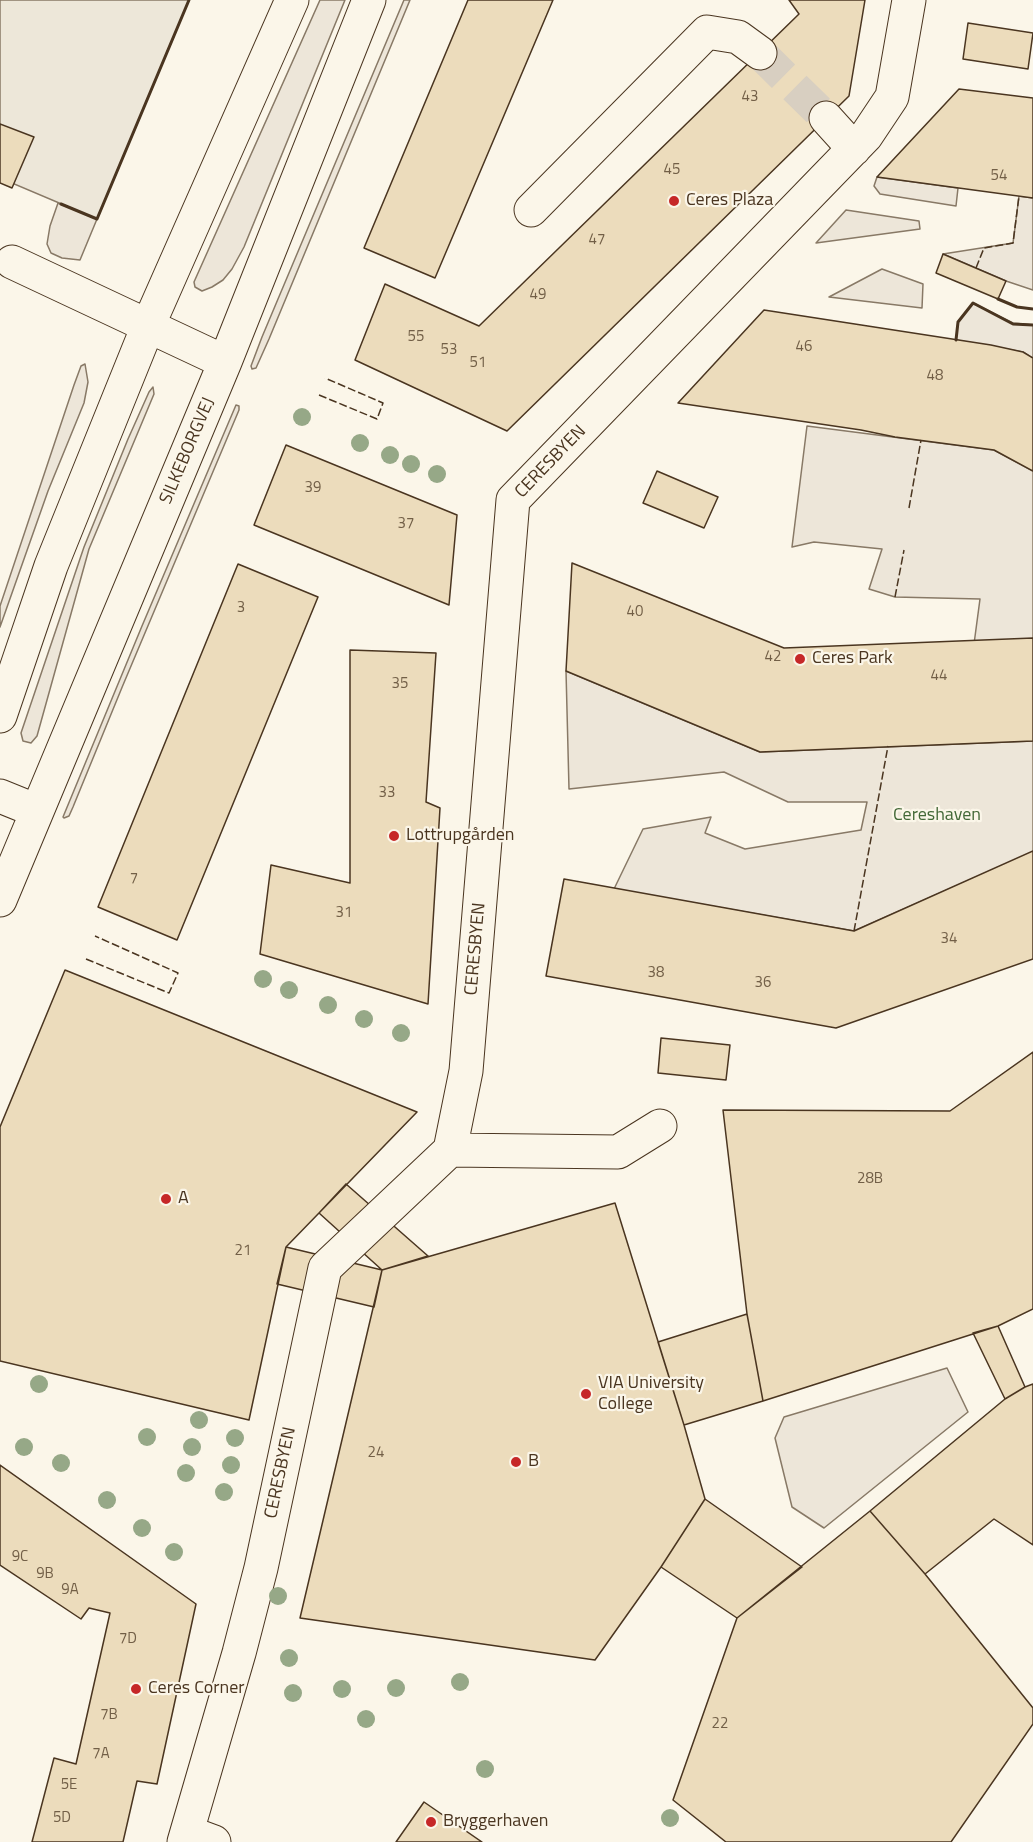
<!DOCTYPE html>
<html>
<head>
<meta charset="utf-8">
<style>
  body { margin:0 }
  canvas { display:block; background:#fbf6e9 }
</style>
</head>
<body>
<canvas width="1033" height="1842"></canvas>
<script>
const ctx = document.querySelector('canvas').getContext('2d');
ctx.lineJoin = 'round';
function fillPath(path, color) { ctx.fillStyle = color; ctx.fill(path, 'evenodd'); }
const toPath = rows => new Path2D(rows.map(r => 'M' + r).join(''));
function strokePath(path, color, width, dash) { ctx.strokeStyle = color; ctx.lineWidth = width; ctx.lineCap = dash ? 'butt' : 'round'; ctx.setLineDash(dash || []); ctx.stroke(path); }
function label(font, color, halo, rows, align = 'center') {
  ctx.font = font + ' "Titillium Web",sans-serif'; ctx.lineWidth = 4.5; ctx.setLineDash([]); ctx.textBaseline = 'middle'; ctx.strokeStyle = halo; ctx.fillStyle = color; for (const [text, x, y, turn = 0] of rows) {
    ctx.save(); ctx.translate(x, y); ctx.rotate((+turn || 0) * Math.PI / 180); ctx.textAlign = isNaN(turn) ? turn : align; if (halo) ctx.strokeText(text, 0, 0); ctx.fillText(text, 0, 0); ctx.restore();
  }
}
const green = toPath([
  [320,0,345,0,244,247,232,269,223,280,212,287,202,291,195,287,194,282,320,0],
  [404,0,410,0,269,339,256,368,252,369,251,366,262,337,404,0],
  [877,177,958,188,956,206,880,194,874,186,877,177],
  [1019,196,1033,198,1033,290,1006,281,943,254,1013,243,1019,196],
  [58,203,97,219,80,260,62,258,51,253,47,244,50,226,58,203],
  [846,210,919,221,920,229,816,243,846,210],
  [882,269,923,284,922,308,829,297,882,269],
  [973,303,1013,323,1033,325,1033,358,1023,352,956,340,958,322,973,303],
  [85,364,88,382,84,403,48,491,0,627,0,606,74,385,81,366,85,364],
  [153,387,154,394,89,549,37,736,31,743,23,741,21,733,84,547,128,439,149,392,153,387],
  [236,405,239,406,239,410,123,685,73,807,69,816,64,818,63,817,142,626,236,405],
  [807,426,994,450,1033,471,1033,640,974,644,980,599,895,597,869,589,882,549,814,542,792,547,807,426],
  [566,671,760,752,1033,741,1033,852,854,931,614,889,643,829,711,817,705,833,745,849,861,830,867,802,788,802,724,772,569,789,566,671],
  [947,1368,968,1412,824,1528,792,1507,775,1438,784,1417,947,1368]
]);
const parking = toPath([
  [0,0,189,0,97,219,0,178,0,0]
]);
const building = toPath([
  [468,0,553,0,435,278,364,248,468,0],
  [789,0,865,0,849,96,507,431,355,360,385,284,479,326,799,14,789,0],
  [968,23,1033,33,1028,69,963,59,968,23],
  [959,89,1033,98,1033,198,877,177,959,89],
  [0,124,34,137,12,188,0,183,0,124],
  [943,254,1006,281,998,299,936,273,943,254],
  [764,310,991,345,1023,352,1033,358,1033,471,994,450,895,437,861,430,678,403,764,310],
  [286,445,457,515,449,605,254,525,286,445],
  [657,471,718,497,704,528,643,503,657,471],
  [572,563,784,648,1033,638,1033,741,760,752,566,671,572,563],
  [238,564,318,597,177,940,98,907,238,564],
  [350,650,436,653,426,802,440,808,428,1004,260,954,271,865,350,883,350,650],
  [1033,851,1033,959,836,1028,546,976,564,879,854,931,1033,851],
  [65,970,417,1112,286,1247,249,1420,0,1361,0,1127,65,970],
  [661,1038,730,1045,726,1080,658,1073,661,1038],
  [1033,1052,1033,1309,998,1326,763,1401,747,1314,723,1110,950,1111,1033,1052],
  [346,1184,428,1256,382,1270,319,1213,346,1184],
  [615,1203,684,1425,705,1499,661,1567,595,1660,300,1618,382,1270,615,1203],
  [286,1247,382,1270,374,1307,277,1284,286,1247],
  [747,1314,763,1401,684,1425,658,1342,747,1314],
  [998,1326,1025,1387,1005,1399,973,1333,998,1326],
  [1033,1384,1033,1545,994,1519,925,1574,870,1511,1005,1399,1025,1387,1033,1384],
  [0,1465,196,1604,157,1784,137,1781,123,1842,32,1842,54,1758,76,1764,110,1613,89,1608,81,1619,0,1565,0,1465],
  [705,1499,802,1567,737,1618,661,1567,705,1499],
  [870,1511,925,1574,1033,1708,1033,1724,951,1842,726,1842,673,1800,737,1618,870,1511],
  [424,1802,482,1842,396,1842,424,1802]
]);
const minorTunnel = toPath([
  [760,53,826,118]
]);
const minor = toPath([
  [826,118,854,149],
  [531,210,707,32,738,37,760,53],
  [12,262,225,362],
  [0,716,51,566,148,326,292,0],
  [0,796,37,811],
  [0,900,225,362,369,0],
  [450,1150,618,1152,660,1126],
  [187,1832,214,1842],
  [184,1842,239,1653,261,1568,325,1268,450,1150,466,1071,513,500,866,136,892,97,909,0]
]);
const fence = toPath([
  [976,268,984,248,1013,243,1019,196],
  [319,395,377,419,383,403,325,378],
  [909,508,921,440],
  [895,597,904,550],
  [854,931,888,746],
  [86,959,169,993,178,973,95,936]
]);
const wall = toPath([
  [61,204,97,219,189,0],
  [998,299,1017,307,1033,309],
  [956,340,958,322,973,303,1013,324,1033,325]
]);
const trees = [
  [302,417],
  [360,443],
  [390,455],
  [411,464],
  [437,474],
  [263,979],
  [289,990],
  [328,1005],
  [364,1019],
  [401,1033],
  [39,1384],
  [199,1420],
  [147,1437],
  [235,1438],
  [24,1447],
  [192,1447],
  [61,1463],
  [231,1465],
  [186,1473],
  [224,1492],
  [107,1500],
  [142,1528],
  [174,1552],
  [278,1596],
  [289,1658],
  [460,1682],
  [396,1688],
  [342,1689],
  [293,1693],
  [366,1719],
  [485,1769],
  [670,1818]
];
const markers = [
  [674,201,6,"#c62828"],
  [800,659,6,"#c62828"],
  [394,836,6,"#c62828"],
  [166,1199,6,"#c62828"],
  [586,1394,6,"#c62828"],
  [516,1462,6,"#c62828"],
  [136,1689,6,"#c62828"],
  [431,1822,6,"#c62828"]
];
const numberNames = [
  ["43",750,97],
  ["45",672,170],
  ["54",999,176],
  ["47",597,240],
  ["49",538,295],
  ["55",416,337],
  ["46",804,347],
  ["53",449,350],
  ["51",478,363],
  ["48",935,376],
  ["39",313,488],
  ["37",406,524],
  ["3",241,608],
  ["40",635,612],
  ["42",773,657],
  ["44",939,676],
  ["35",400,684],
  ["33",387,793],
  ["7",134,879],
  ["31",344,913],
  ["34",949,939],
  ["38",656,973],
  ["36",763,983],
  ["28B",870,1179],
  ["21",243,1251],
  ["24",376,1453],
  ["9C",20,1557],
  ["9B",45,1574],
  ["9A",70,1590],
  ["7D",128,1639],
  ["7B",109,1715],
  ["22",720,1724],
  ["7A",101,1754],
  ["5E",69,1785],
  ["5D",62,1818]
];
const poiNames = [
  ["Ceres Plaza",686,201],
  ["Ceres Park",812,659],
  ["Lottrupgården",406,836],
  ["A",178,1199],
  ["VIA University",598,1384],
  ["College",598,1405],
  ["B",528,1462],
  ["Ceres Corner",148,1689],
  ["Bryggerhaven",443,1822]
];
const streetNames = [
  ["SILKEBORGVEJ",188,451,-67],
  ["CERESBYEN",551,462,-46],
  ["CERESBYEN",476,949,-85],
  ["CERESBYEN",281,1473,-78]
];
const parkNames = [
  ["Cereshaven",937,816]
];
fillPath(green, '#ede6d9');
strokePath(green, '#887966', 1.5);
fillPath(parking, '#ede7d9');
strokePath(parking, '#887966', 1.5);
fillPath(building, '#ecdcbc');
strokePath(building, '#4a3520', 1.5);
strokePath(minorTunnel, '#d8cfc1', 33, [33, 16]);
strokePath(minor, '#4a3520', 35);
strokePath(minor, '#fbf6e9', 33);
strokePath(fence, '#4a3520', 1.5, [8, 3]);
strokePath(wall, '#4a3520', 3);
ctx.fillStyle = '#96a887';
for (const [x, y] of trees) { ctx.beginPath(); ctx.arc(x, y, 9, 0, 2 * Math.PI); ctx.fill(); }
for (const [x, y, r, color] of markers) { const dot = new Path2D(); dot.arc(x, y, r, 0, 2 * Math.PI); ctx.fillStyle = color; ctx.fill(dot); strokePath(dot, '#fbf6e9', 2); }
label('15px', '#725f47', null, numberNames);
label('18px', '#4a3520', '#fbf6e9', poiNames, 'left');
label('18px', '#4a3520', '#fbf6e9', streetNames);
label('18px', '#436837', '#fbf6e9', parkNames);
</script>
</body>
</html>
